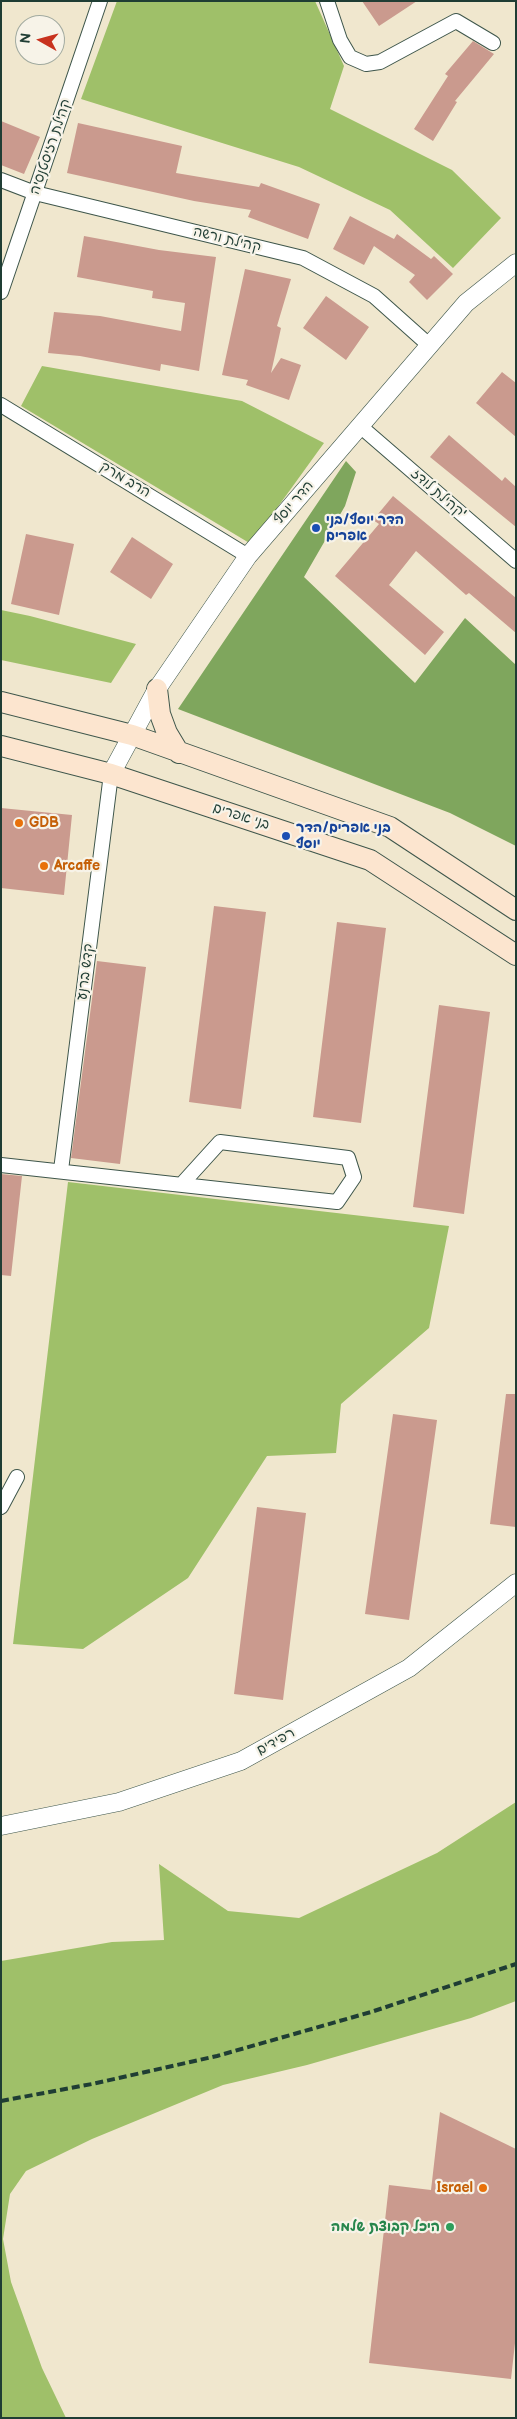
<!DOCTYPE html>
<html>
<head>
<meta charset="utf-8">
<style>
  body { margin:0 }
  #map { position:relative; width:517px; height:2419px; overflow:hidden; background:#f0e7ce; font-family:"Balsamiq Sans",sans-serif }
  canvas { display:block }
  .frame { position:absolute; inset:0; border:2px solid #1f3d34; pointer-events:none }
  .north { position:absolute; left:15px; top:15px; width:50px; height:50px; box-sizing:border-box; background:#f7f3e8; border:1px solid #a1aaa0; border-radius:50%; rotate:277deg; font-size:14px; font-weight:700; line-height:20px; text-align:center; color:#1f3d34 }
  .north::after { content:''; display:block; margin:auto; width:18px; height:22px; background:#c8321e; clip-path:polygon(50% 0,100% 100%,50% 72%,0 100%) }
</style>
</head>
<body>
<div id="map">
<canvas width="517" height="2419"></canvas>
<div class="frame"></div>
<div class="north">N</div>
</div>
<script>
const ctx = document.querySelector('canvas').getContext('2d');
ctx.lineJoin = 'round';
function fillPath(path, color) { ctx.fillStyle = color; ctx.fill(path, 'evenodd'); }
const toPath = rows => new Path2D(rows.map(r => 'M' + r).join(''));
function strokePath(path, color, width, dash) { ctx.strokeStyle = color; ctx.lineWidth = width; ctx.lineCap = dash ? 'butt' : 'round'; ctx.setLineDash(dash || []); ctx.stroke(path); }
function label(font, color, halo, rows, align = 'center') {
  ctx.font = font + ' "Balsamiq Sans","Playpen Sans Hebrew",sans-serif'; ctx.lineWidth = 4.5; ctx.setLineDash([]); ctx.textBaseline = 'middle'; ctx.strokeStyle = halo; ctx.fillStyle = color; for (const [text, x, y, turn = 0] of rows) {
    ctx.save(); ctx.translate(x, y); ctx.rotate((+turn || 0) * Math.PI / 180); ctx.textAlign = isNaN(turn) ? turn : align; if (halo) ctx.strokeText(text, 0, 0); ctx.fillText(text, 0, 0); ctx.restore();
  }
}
const green = toPath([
  [117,1,315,1,344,66,330,109,452,170,501,218,453,268,390,210,299,167,81,99],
  [42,366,242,401,324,443,251,544,21,406],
  [1,610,30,616,136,644,111,683,1,660],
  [68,1182,449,1226,429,1328,341,1404,336,1453,267,1456,188,1578,83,1649,13,1644],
  [516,1802,516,2001,471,2018,307,2065,223,2085,92,2139,26,2171,10,2194,3,2239,11,2282,42,2368,66,2418,1,2418,1,1961,112,1942,164,1940,159,1864,228,1911,299,1918,437,1853]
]);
const forest = toPath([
  [346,461,356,472,345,506,304,577,415,683,465,618,516,665,516,846,450,813,178,709]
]);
const building = toPath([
  [362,1,417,1,379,26],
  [473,41,494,54,455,101,457,102,433,141,414,129,448,76,445,74],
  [1,121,40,137,24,174,1,165],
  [78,123,182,146,176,173,259,187,261,183,320,204,308,239,248,217,251,210,194,201,67,173],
  [350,216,394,239,397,234,431,259,434,256,453,274,427,300,409,282,415,275,374,246,364,265,333,249],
  [84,236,159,250,216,257,199,371,161,364,160,371,80,356,48,353,54,312,100,316,181,331,185,303,152,298,153,291,77,277],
  [245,269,291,279,277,326,281,328,271,373,281,358,301,365,289,400,246,385,248,380,222,375],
  [326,296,369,327,346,360,303,328],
  [502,372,516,383,516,437,476,403],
  [449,435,502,481,505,477,516,487,516,527,430,457],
  [393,496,516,598,516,633,469,593,466,595,416,551,389,585,444,632,425,655,335,576,379,524,373,520],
  [26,534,74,544,59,615,11,604],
  [132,537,173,564,151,599,110,572],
  [1,808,72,815,64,895,1,888],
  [214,906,266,912,241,1109,189,1102],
  [337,922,386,928,361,1123,313,1117],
  [97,961,146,967,120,1164,71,1158],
  [439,1005,490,1012,464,1214,413,1207],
  [1,1174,22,1176,11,1276,1,1275],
  [506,1394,516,1394,516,1527,490,1524],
  [393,1414,437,1420,409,1620,365,1614],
  [257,1507,306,1513,283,1700,234,1694],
  [440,2112,516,2149,516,2334,511,2379,369,2363,389,2185,431,2190]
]);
const minor = toPath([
  [327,1,340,40,350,57,366,64,380,62,456,21,493,43],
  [1,180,35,193,303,258,374,296,430,346],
  [1,292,100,1],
  [1,405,248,556],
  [360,426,516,561],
  [1,1165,337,1202,354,1177,348,1158,220,1142,181,1185],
  [61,1170,111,774],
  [1,1507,17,1477]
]);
const tertiary = toPath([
  [111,774,157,689,248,556,466,303,516,263],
  [1,1826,119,1802,241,1761,409,1668,516,1583]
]);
const secondary = toPath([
  [157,689,160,714,167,733,179,753],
  [1,702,132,735,390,827,516,910],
  [1,746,111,774,370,860,516,955]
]);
const rail = toPath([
  [1,2101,92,2084,217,2056,371,2012,516,1964]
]);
const markers = [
  [316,528,5,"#1a4fb4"],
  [19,823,5,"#e8710a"],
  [286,836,5,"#1a4fb4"],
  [44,866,5,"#e8710a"],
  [483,2188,5,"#e8710a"],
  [450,2227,5,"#2e9e5b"]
];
const streetNames = [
  ["קהילת רזיסטנסיה",51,147,-71],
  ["קהילת ורשה",227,240,14],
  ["הרב מרק",125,480,31],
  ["קהילת לודז'",438,494,41],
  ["הדר יוסף",294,503,-49],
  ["בני אפרים",241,817,18],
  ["קדש ברנע",86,972,-83],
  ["רפידים",276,1742,-29]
];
const transitNames = [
  ["הדר יוסף/בני",326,520],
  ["אפרים",326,536],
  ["בני אפרים/הדר",296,828],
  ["יוסף",296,844]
];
const foodNames = [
  ["GDB",29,823],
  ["Arcaffe",54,866],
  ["Israel",473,2188,"right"]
];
const leisureNames = [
  ["היכל קבוצת שלמה",440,2227]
];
fillPath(green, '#9fc069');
fillPath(forest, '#7fa65d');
fillPath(building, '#ca9a8e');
strokePath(minor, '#3e564b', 16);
strokePath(tertiary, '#3e564b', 19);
strokePath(secondary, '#3e564b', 22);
strokePath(minor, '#fff', 14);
strokePath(tertiary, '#fff', 18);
strokePath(secondary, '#fce5cf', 20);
strokePath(rail, '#1f3d34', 4, [8, 4]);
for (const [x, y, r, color] of markers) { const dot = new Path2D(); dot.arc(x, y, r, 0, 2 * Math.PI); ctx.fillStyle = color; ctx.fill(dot); strokePath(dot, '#f7f3e8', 2); }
label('14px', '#1f3d34', '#f7f3e8', streetNames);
label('bold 14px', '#164399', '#f7f3e8', transitNames, 'left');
label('bold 14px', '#c56008', '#f7f3e8', foodNames, 'left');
label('bold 14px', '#27864d', '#f7f3e8', leisureNames, 'right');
</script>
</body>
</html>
